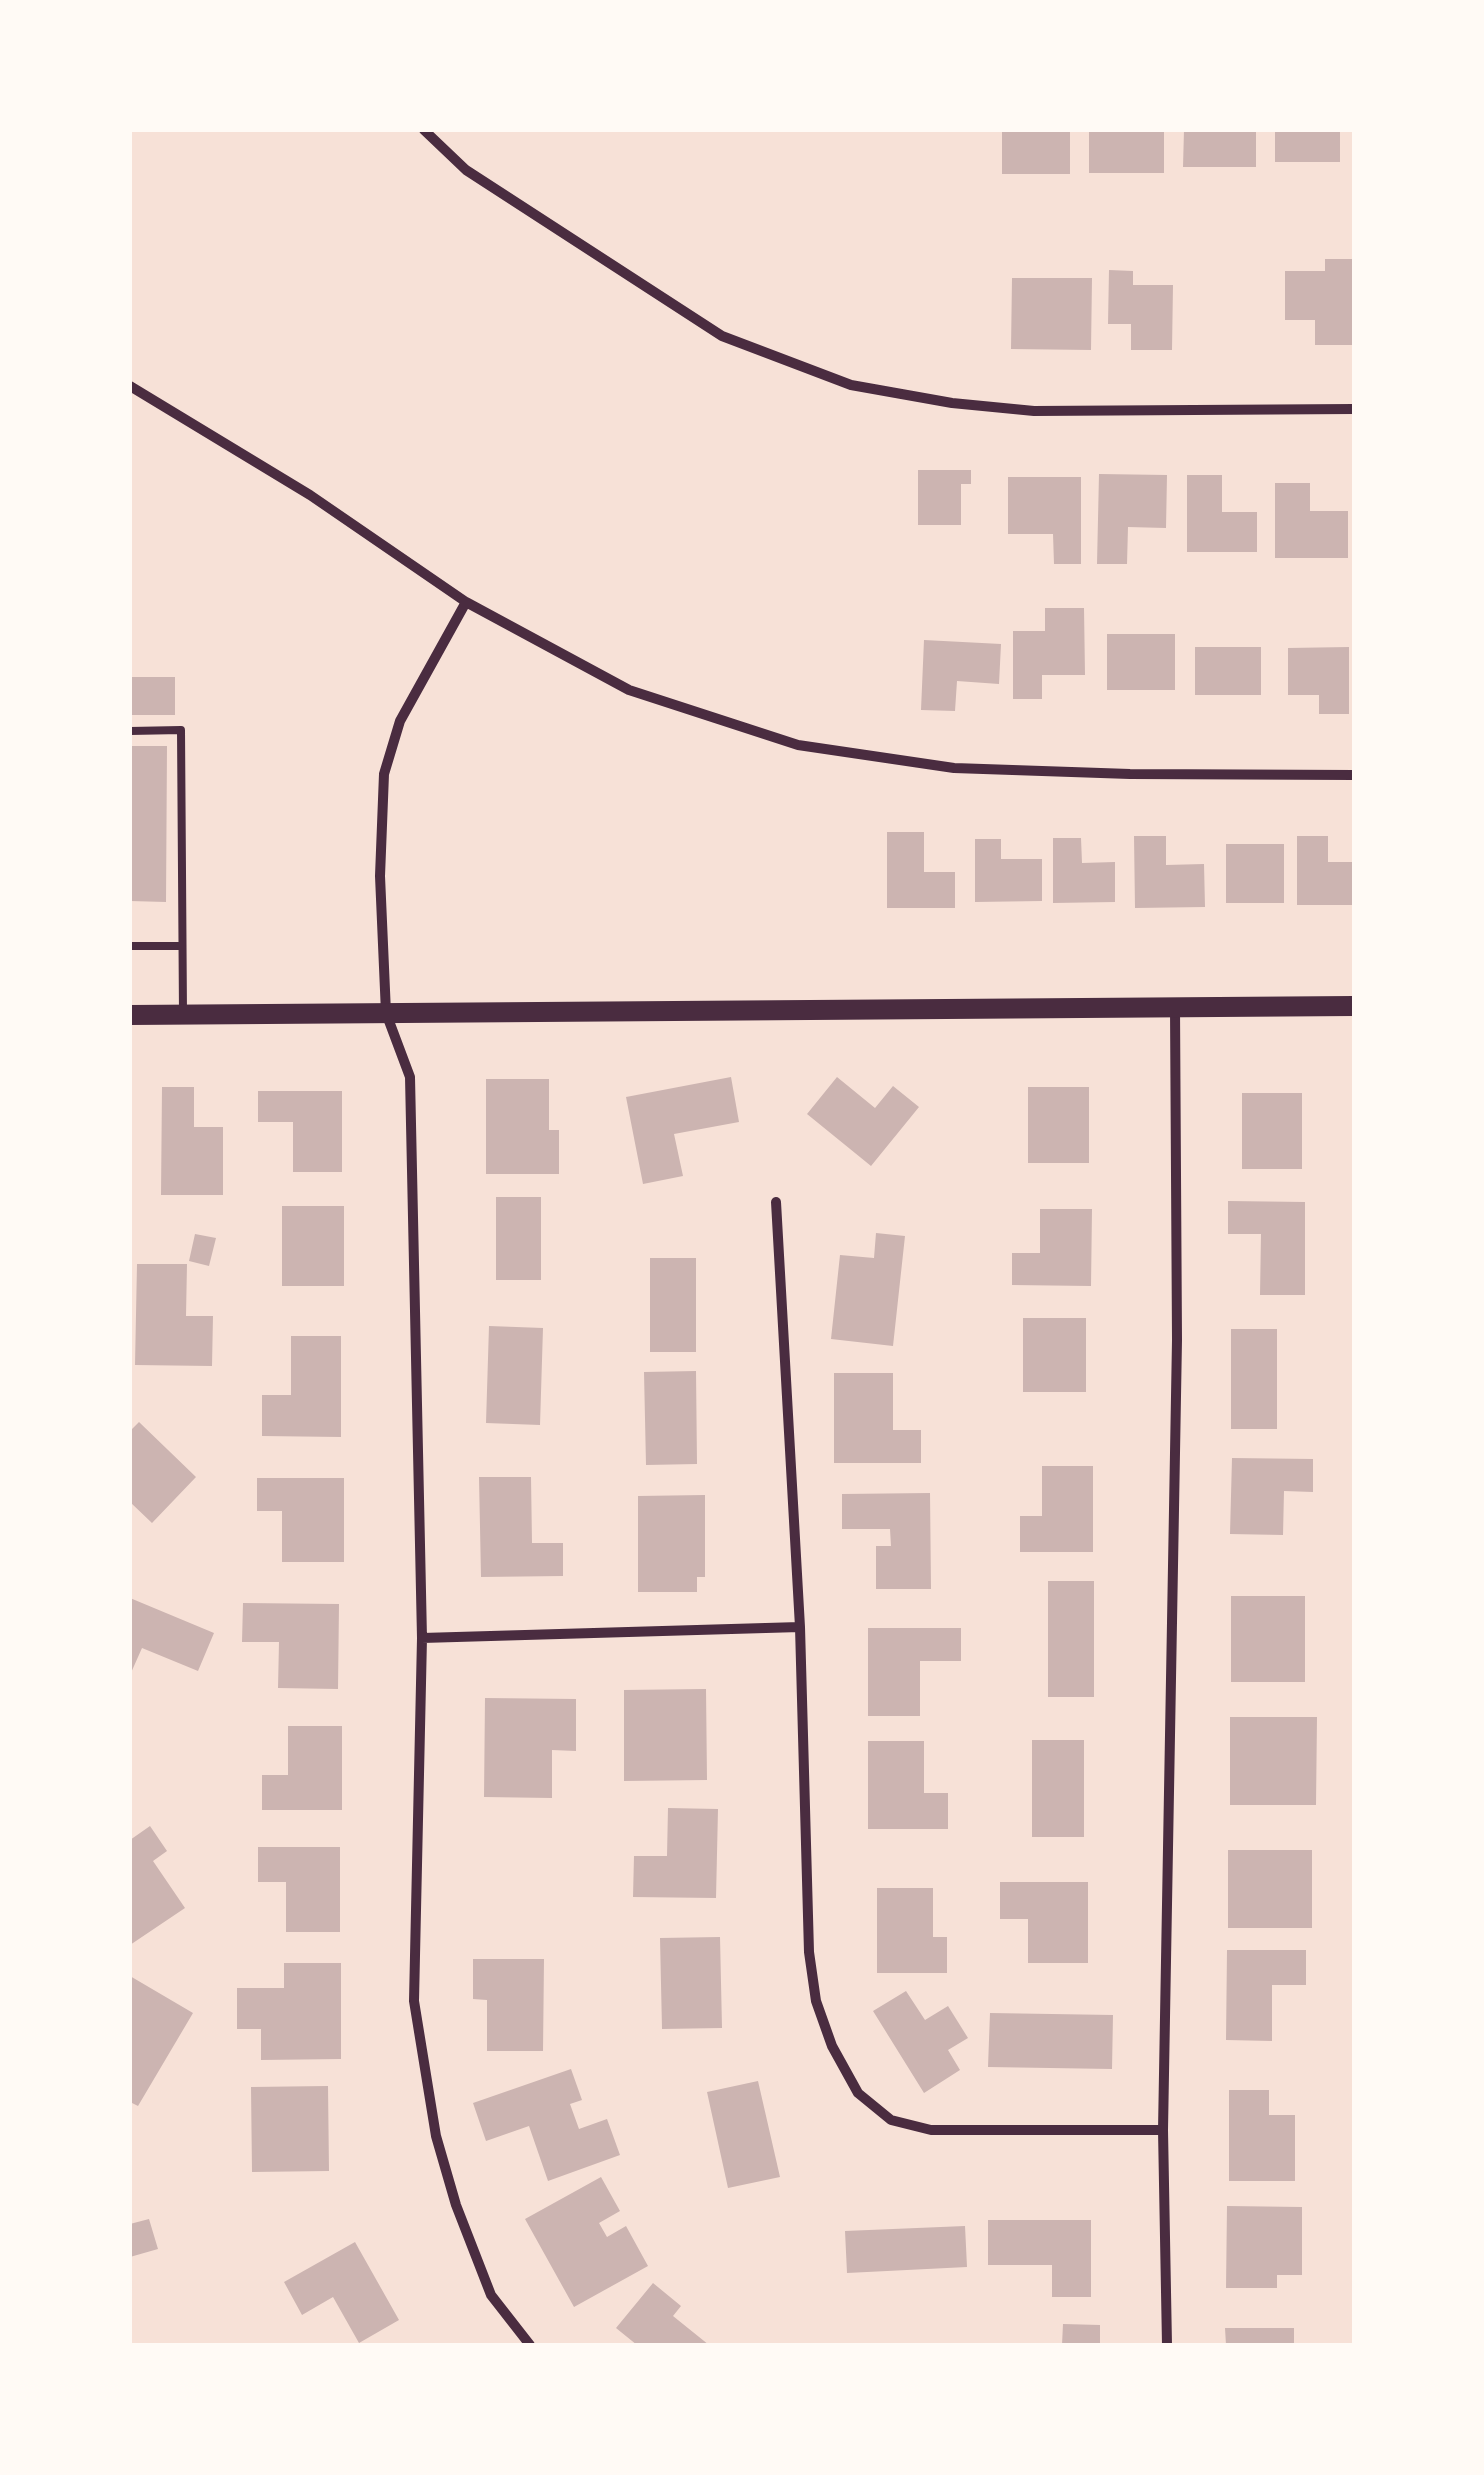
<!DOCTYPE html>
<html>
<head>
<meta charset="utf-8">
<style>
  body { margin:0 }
  #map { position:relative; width:1484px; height:2475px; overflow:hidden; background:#f7e1d7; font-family:Ubuntu,sans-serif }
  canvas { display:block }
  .frame { position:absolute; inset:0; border:132px solid #fffaf5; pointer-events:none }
</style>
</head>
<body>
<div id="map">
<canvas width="1484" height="2475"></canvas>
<div class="frame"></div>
</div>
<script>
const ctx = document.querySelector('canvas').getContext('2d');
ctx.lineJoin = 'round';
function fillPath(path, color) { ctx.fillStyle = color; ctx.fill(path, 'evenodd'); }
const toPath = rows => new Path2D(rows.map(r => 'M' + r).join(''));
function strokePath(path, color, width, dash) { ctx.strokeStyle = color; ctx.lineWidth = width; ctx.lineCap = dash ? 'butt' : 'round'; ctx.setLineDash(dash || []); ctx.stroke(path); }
const building = toPath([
  [1002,130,1070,130,1070,174,1002,174],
  [1089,130,1164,131,1164,173,1089,173],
  [1184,130,1256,130,1256,167,1183,167],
  [1275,130,1340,130,1340,162,1275,162],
  [1325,259,1354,259,1354,345,1315,345,1315,320,1285,320,1285,271,1325,271],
  [1109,270,1133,271,1133,285,1173,285,1172,350,1131,350,1131,324,1108,324],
  [1012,278,1092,278,1091,350,1011,349],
  [918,470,971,470,971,484,961,484,961,525,918,525],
  [1099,474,1167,475,1166,528,1128,527,1127,564,1097,564],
  [1187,475,1222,475,1222,512,1257,512,1257,552,1187,552],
  [1008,477,1081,477,1081,564,1054,564,1053,534,1008,534],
  [1275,483,1310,483,1310,511,1348,511,1348,558,1275,558],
  [1045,608,1084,608,1085,675,1042,675,1042,699,1013,699,1013,631,1045,631],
  [1107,634,1175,634,1175,690,1107,690],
  [924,640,1001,644,999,684,957,681,955,711,921,710],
  [1195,647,1261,647,1261,695,1195,695],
  [1349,647,1349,714,1319,714,1319,695,1288,695,1288,648],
  [130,677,175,677,175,715,130,715],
  [130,746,167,746,166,902,130,901],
  [887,832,924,832,924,872,955,872,955,908,887,908],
  [1134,836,1166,836,1166,865,1204,864,1205,907,1135,908],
  [1297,836,1328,836,1328,862,1354,862,1354,905,1297,905],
  [1053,838,1081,838,1082,863,1115,862,1115,902,1053,903],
  [975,839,1001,839,1001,859,1042,859,1042,901,975,902],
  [1226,844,1284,844,1284,903,1226,903],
  [731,1077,739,1122,674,1134,683,1176,643,1184,626,1097],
  [837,1077,875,1108,893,1086,919,1107,871,1166,807,1114],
  [486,1079,549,1079,549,1130,559,1130,559,1174,486,1174],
  [162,1087,194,1087,194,1127,223,1127,223,1195,161,1195],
  [1028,1087,1089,1087,1089,1163,1028,1163],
  [258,1091,342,1091,342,1172,293,1172,293,1122,258,1122],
  [1242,1093,1302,1093,1302,1169,1242,1169],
  [496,1197,541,1197,541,1280,496,1280],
  [1228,1201,1305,1202,1305,1295,1260,1295,1261,1234,1228,1234],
  [282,1206,344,1206,344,1286,282,1286],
  [1040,1209,1092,1209,1091,1286,1012,1285,1012,1253,1040,1253],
  [876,1233,905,1236,893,1346,831,1339,840,1255,874,1258],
  [195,1234,216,1238,209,1266,189,1261],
  [650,1258,696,1258,696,1352,650,1352],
  [137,1264,187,1264,186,1316,213,1316,212,1366,135,1365],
  [1023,1318,1086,1318,1086,1392,1023,1392],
  [489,1326,543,1328,540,1425,486,1423],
  [1231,1329,1277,1329,1277,1429,1231,1429],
  [291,1336,341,1336,341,1437,262,1436,262,1395,291,1395],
  [696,1371,697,1464,646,1465,644,1372],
  [834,1373,893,1373,893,1430,921,1430,921,1463,834,1463],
  [139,1422,196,1477,152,1523,130,1502,130,1431],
  [1232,1458,1313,1459,1313,1492,1284,1491,1283,1535,1230,1534],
  [1042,1466,1093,1466,1093,1552,1020,1552,1020,1516,1042,1516],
  [479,1477,531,1477,532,1543,563,1543,563,1576,481,1577],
  [257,1478,344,1478,344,1562,282,1562,282,1511,257,1511],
  [930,1493,931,1589,876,1589,876,1546,891,1546,890,1529,842,1529,842,1494],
  [705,1495,705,1577,697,1577,697,1592,638,1592,638,1496],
  [1048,1581,1094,1581,1094,1697,1048,1697],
  [1231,1596,1305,1596,1305,1682,1231,1682],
  [130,1598,214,1633,198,1671,142,1648,130,1675],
  [243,1603,339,1604,338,1689,278,1688,279,1642,242,1642],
  [868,1628,961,1628,961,1661,920,1661,920,1716,868,1716],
  [706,1689,707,1780,624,1781,624,1690],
  [485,1698,576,1699,576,1751,552,1750,552,1798,484,1797],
  [1230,1717,1317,1717,1316,1805,1230,1805],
  [288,1726,342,1726,342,1810,262,1810,262,1775,288,1775],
  [1032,1740,1084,1740,1084,1837,1032,1837],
  [868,1741,924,1741,924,1793,948,1793,948,1829,868,1829],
  [668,1808,718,1809,716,1898,633,1897,634,1856,667,1856],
  [150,1826,167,1851,153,1861,185,1908,130,1945,130,1840],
  [258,1847,340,1847,340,1932,286,1932,286,1882,258,1882],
  [1228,1850,1312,1850,1312,1928,1228,1928],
  [1000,1882,1088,1882,1088,1963,1028,1963,1028,1919,1000,1919],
  [877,1888,933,1888,933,1937,947,1937,947,1973,877,1973],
  [720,1937,722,2028,662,2029,660,1938],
  [1227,1950,1306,1950,1306,1985,1272,1985,1272,2041,1226,2040],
  [473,1959,544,1959,543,2051,487,2051,487,2000,473,1999],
  [284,1963,341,1963,341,2059,261,2060,261,2029,237,2029,237,1988,284,1988],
  [130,1976,193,2013,138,2106,130,2102],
  [906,1991,925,2020,948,2006,968,2038,948,2050,960,2070,924,2093,873,2011],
  [990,2013,1113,2015,1112,2069,988,2067],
  [571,2069,582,2100,570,2104,579,2129,607,2119,620,2155,548,2181,529,2126,486,2141,473,2103],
  [758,2081,780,2177,728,2188,707,2092],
  [328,2086,329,2171,252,2172,251,2087],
  [1229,2090,1269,2090,1269,2115,1295,2115,1295,2181,1229,2181],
  [601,2177,620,2211,599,2223,607,2237,626,2226,648,2266,574,2307,525,2219],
  [1227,2206,1302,2207,1302,2275,1277,2275,1277,2288,1226,2288],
  [149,2219,158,2249,130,2257,130,2224],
  [988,2220,1091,2220,1091,2297,1052,2297,1052,2265,988,2265],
  [965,2226,967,2267,847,2273,845,2231],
  [355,2242,399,2320,359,2343,333,2297,302,2315,284,2282],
  [653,2283,681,2306,673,2316,709,2345,637,2345,616,2328],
  [1063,2324,1100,2325,1100,2345,1062,2345],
  [1225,2328,1294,2328,1294,2345,1226,2345]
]);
const service = toPath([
  [130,731,181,730,183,1014],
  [130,946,181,946]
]);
const minor = toPath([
  [424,130,466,170,722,336,851,385,952,403,1034,411,1354,409],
  [130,386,310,495,466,602,629,690,798,745,954,768,1130,774,1354,775],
  [466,602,400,721,384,774,380,876,386,1013,410,1077,422,1638,414,2001,436,2136,456,2205,491,2295,530,2345],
  [776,1202,800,1627,809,1952,816,2001,832,2046,858,2093,891,2120,931,2130,1163,2130],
  [422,1638,800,1627],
  [1167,2345,1163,2130,1177,1340,1175,1008]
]);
const secondary = toPath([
  [130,1015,1354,1006]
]);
fillPath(building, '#ccb4b1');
strokePath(service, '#4a2c40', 8);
strokePath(minor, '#4a2c40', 10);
strokePath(secondary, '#4a2c40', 20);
</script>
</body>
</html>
